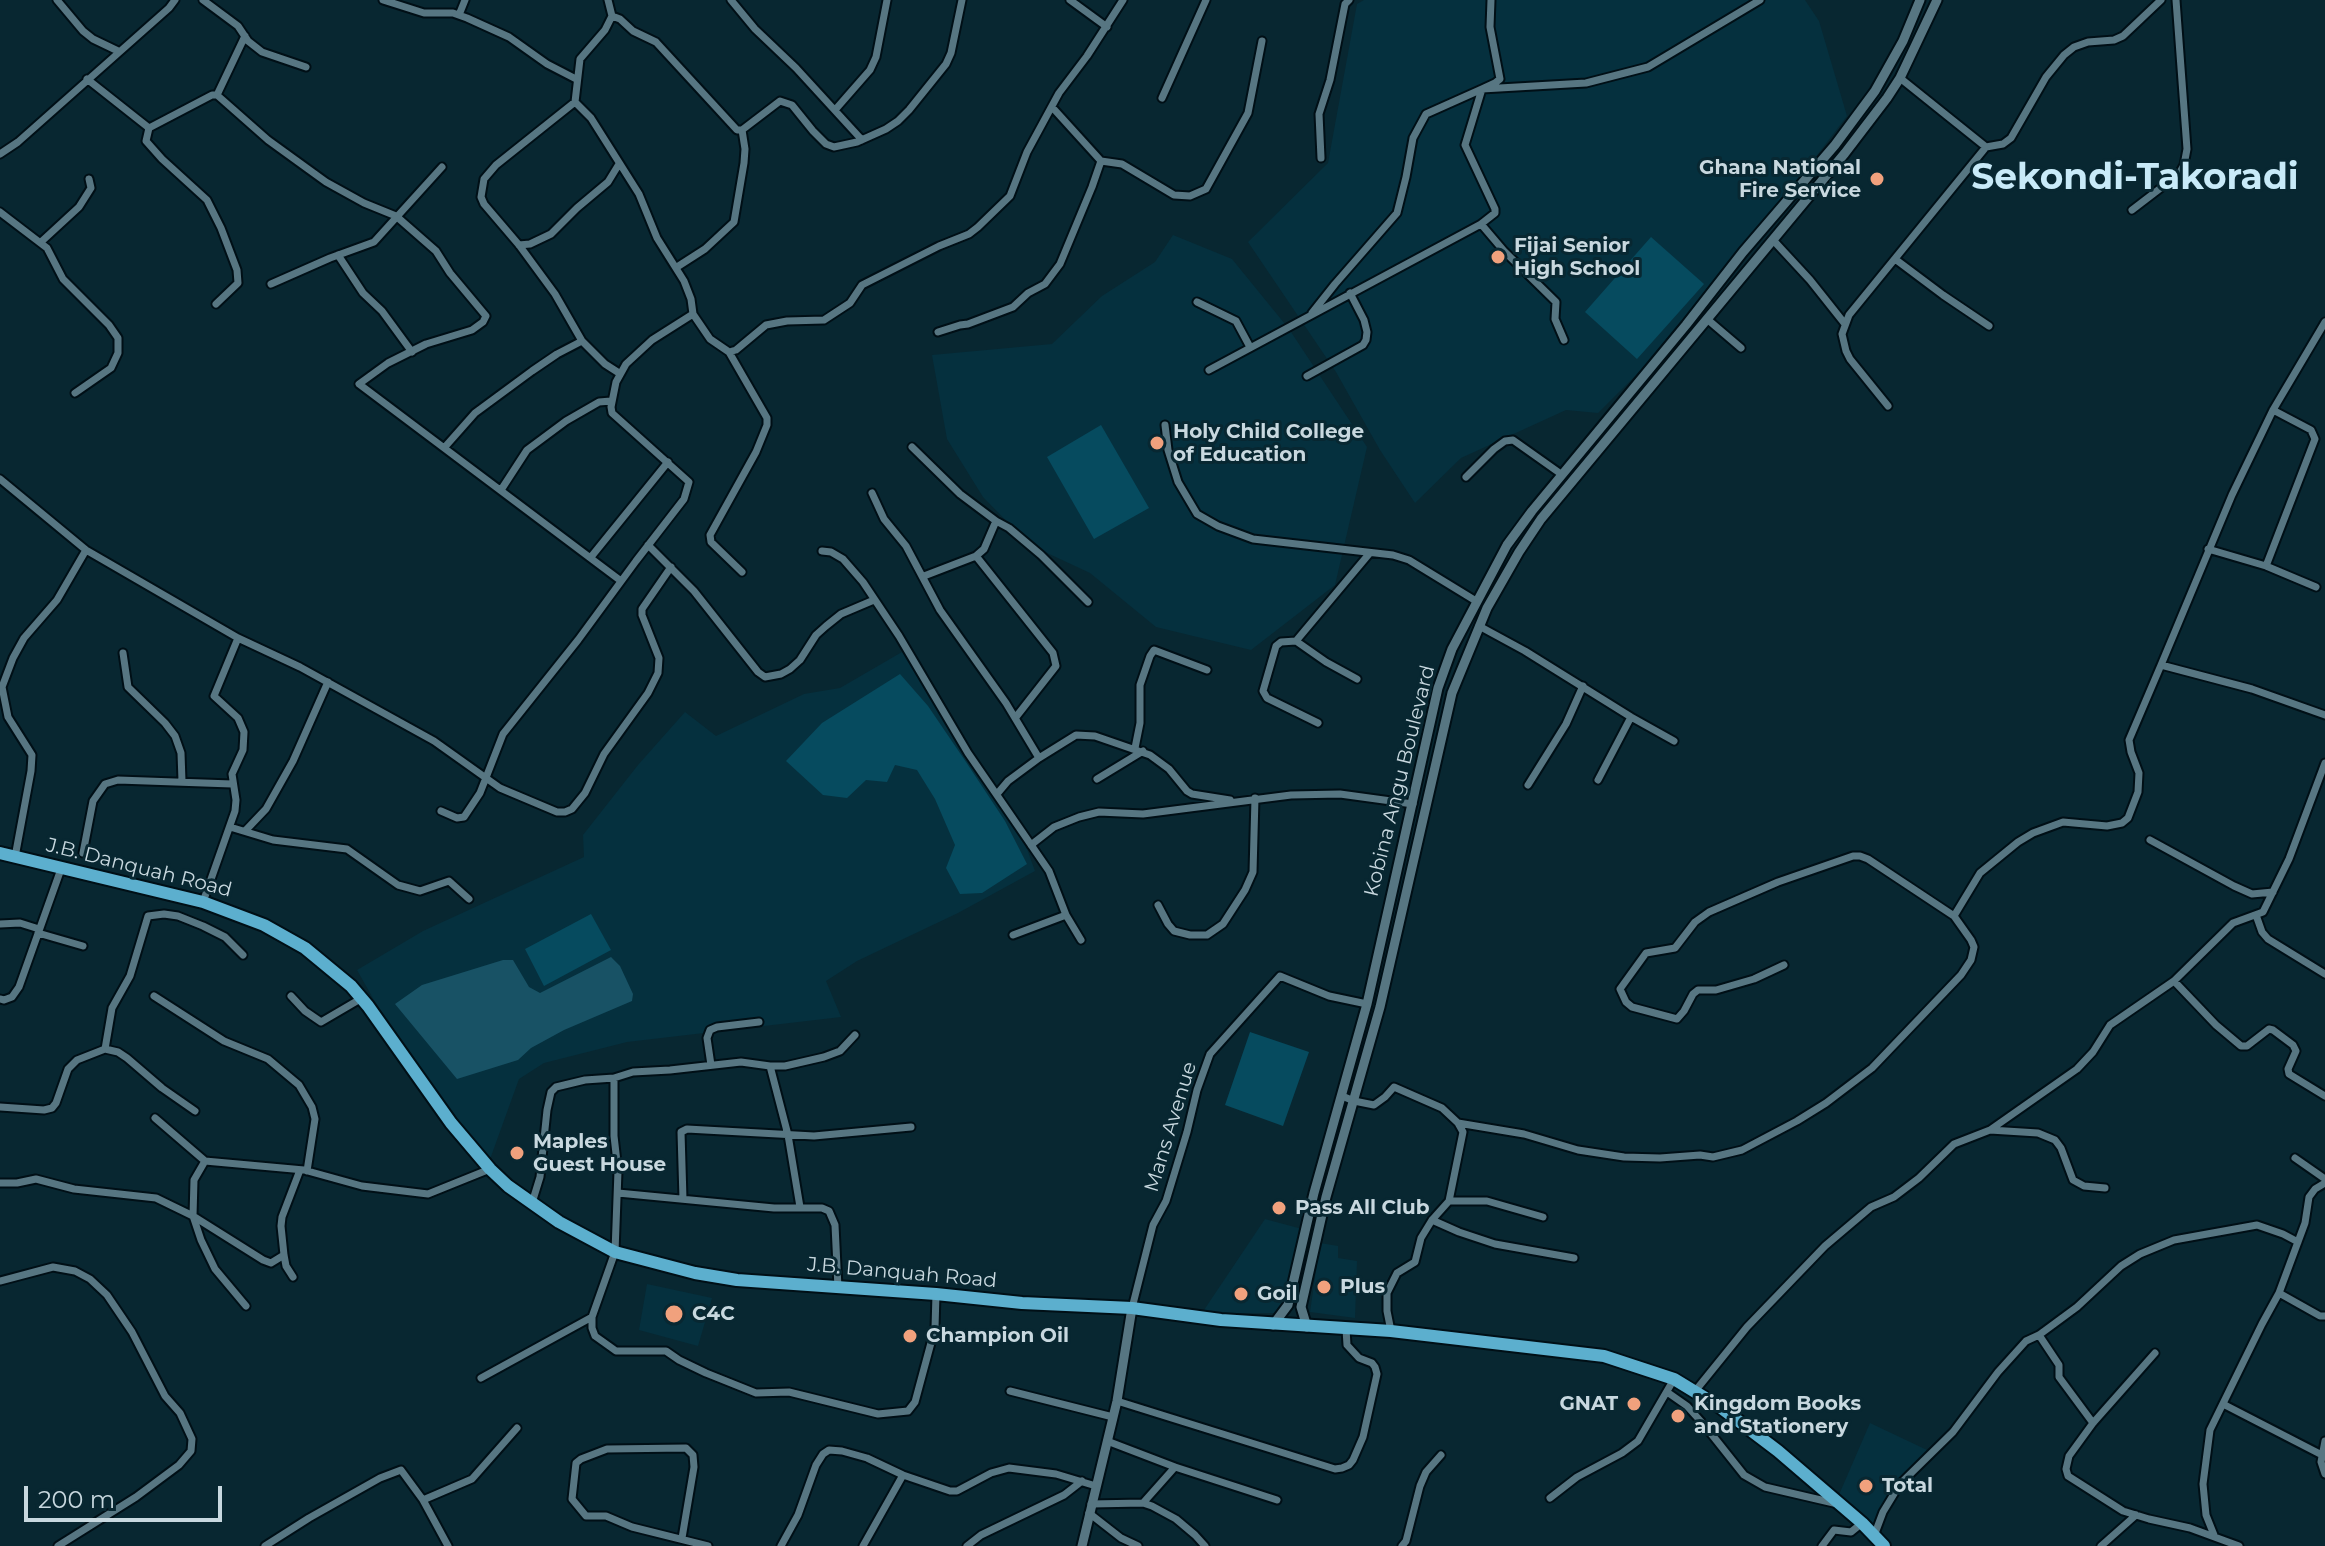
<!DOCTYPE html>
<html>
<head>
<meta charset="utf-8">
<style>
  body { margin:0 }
  #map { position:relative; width:2325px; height:1546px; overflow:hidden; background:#082731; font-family:Montserrat,sans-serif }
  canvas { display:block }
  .scale { position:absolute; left:24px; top:1486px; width:198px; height:36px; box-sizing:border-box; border:4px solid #c8d8df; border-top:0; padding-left:10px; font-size:24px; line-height:28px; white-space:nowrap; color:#c8d8df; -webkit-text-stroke:6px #082731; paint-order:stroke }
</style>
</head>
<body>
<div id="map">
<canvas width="2325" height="1546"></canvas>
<div class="scale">200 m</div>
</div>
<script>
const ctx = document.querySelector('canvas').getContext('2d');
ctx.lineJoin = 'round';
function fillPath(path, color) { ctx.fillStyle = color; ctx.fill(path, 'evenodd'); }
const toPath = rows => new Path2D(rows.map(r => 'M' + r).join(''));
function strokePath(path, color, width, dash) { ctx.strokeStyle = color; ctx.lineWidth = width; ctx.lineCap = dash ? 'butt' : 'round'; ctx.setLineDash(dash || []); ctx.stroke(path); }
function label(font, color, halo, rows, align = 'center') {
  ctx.font = font + ' Montserrat,sans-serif'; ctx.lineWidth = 6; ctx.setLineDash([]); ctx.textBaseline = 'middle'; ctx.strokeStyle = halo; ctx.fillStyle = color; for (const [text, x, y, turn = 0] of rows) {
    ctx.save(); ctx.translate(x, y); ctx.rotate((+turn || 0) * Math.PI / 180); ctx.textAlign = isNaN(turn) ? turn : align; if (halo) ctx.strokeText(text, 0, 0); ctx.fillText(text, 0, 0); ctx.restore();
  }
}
const built = toPath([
  [1364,0,1805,0,1819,21,1847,116,1755,236,1647,364,1598,413,1566,410,1461,458,1415,503,1380,450,1336,372,1248,242,1328,163,1357,4],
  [1173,235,1232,259,1289,329,1367,447,1335,585,1251,650,1156,627,1090,573,1030,545,983,497,947,439,932,355,1052,344,1102,296,1155,262],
  [902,652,1027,849,1035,871,958,913,857,961,826,981,841,1017,627,1042,544,1063,519,1079,489,1162,446,1109,387,1023,357,970,423,931,584,857,583,835,638,765,685,712,716,736,804,694,840,688],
  [1265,1219,1302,1229,1292,1281,1278,1313,1202,1313],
  [1320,1243,1338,1246,1338,1258,1357,1261,1355,1318,1310,1312],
  [647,1284,712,1298,698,1346,639,1330],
  [1870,1423,1927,1450,1897,1486,1872,1526,1838,1497]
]);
const green = toPath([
  [1651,237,1704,284,1637,359,1585,312],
  [1101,425,1149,508,1094,539,1047,457],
  [900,674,928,706,966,762,1005,821,1027,864,982,893,960,894,946,868,955,845,935,799,917,770,895,765,887,782,866,780,847,798,823,795,786,761,822,723],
  [591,914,611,950,544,986,525,949],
  [1250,1032,1309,1052,1283,1126,1225,1105]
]);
const forest = toPath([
  [611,957,620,966,633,994,632,1001,564,1030,531,1048,518,1060,457,1079,395,1004,422,985,503,960,513,960,529,987,540,993]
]);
const minor = toPath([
  [57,0,83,31,93,39,118,51],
  [203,0,238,26,248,41,262,52,306,67],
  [383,0,424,13,453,13,467,18,509,37,547,64,576,79],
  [731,0,755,29,796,68,862,140],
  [1070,0,1107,27],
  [459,15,465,0],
  [612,16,620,19,633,31,656,42,737,130,742,130,780,101,792,105,813,131,826,144,834,147,857,142,886,129,898,121,909,110,946,64,951,53,962,0],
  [1900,78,1986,147],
  [87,79,149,128],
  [217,95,245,36],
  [1162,98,1206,0],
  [575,102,496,165,484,179,481,197,484,204,519,245,555,294,582,341,605,364,619,373],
  [835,110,870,70,876,57,887,0],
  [0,154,18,142,169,8,175,0],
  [1321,158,1319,114,1330,80,1345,4,1349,0],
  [1101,161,1122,164,1174,195,1190,196,1206,189,1248,113,1262,41],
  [2132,210,2179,174,2184,165,2187,149,2176,0],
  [0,212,47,248,63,279,109,325,118,338,118,353,111,368,75,393],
  [1481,224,1504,251,1556,302,1555,319,1564,340],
  [1773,240,1810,280,1845,324],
  [41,242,79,207,91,188,89,179],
  [519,245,530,244,551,234,577,208,608,182,619,164],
  [338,255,363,293,382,311,412,352],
  [1895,259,1943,295,1989,326],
  [677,267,705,249,734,222,744,163,745,149,742,130],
  [271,284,330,258,374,242,442,167],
  [1197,302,1236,321,1250,347],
  [216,304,238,283,237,270,221,228,207,200,162,159,146,141,149,128,212,95,217,95,268,140,326,182,364,203,396,216,436,251,450,273,486,316,483,322,472,330,426,344,388,363,359,384,621,581],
  [1312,313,1335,284,1397,213,1406,177,1413,138,1426,114,1482,89,1586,83,1648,67,1760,0],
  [693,314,710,339,729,352,736,350,766,325,787,321,824,320,850,303,862,285,939,246,969,234,978,227,1010,196,1027,152,1059,93,1087,56,1123,0],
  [1707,319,1741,348],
  [2325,322,2273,410,2232,495,2161,665,2252,689,2325,715],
  [938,332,960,325,968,324,1013,307,1028,293,1045,284,1060,264,1092,187,1101,161,1052,107],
  [729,352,767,418,767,425,756,452,710,535,711,542,742,572],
  [1209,370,1481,224,1495,213,1495,209,1465,145,1482,89,1495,83,1500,79,1490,27,1491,0],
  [1307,376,1363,345,1366,340,1367,332,1364,320,1350,293],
  [1888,406,1850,359,1846,351,1842,334,1849,315,1986,147,2003,144,2011,138,2046,77,2064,55,2074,47,2088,42,2114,40,2123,36,2161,0],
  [1165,425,1168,450,1178,482,1197,514,1218,526,1253,539,1393,555,1409,560,1476,601],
  [912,447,960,494,996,521,1009,528,1041,555,1088,602],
  [444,448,475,413,532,371,557,354,582,341],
  [1466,477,1494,449,1505,441,1513,440,1561,474],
  [0,479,86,550,238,638,300,667,434,741,500,788,557,812,565,812,572,809,585,793,604,754,648,693,658,673,659,658,642,615,642,609,671,567],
  [501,490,527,450,566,421,599,402,611,401],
  [872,493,884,519,906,546,940,610,1006,703,1039,758],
  [648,545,694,591,758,672,765,677,781,674,790,669,800,660,816,635,826,626,841,614,874,600],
  [2208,549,2266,566,2316,587],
  [822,551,831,552,843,559,863,582,899,636,968,753,1049,871,1066,915,1081,940],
  [976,556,1053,653,1056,666,1016,717],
  [591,557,668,462],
  [2266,566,2315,439,2311,430,2273,410],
  [924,576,976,556,984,549,996,521],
  [1479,626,1525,651,1631,717,1674,741],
  [1296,641,1281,642,1276,646,1263,691,1267,698,1318,723],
  [123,653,128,687,165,723,175,736,181,753,182,781],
  [1357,679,1326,662,1296,641,1369,554],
  [1135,748,1140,723,1140,685,1150,656,1154,650,1207,670],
  [1097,779,1143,751],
  [1598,780,1631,717],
  [1528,785,1566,724,1583,686],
  [997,794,1008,781,1039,758,1076,735,1095,736,1150,755,1169,769,1187,791,1192,794,1230,800],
  [441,811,457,818,464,817,480,793,503,734,578,640,636,561,684,499,689,482,612,413,611,407,616,382,626,364,652,340,693,314,691,299,684,281,657,238,639,194,591,118,575,102,580,59,605,30,612,16,608,0],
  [230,827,273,840,347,849,398,885,420,891,449,881,469,899],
  [246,830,266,809,293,761,328,682],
  [2150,840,2234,886,2252,894,2273,892],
  [1031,845,1054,827,1079,817,1099,812,1143,814,1291,795,1340,794,1413,804],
  [83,853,93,801,105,784,118,780,232,784],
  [15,857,31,771,32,755,8,717,2,687,13,658,24,638,57,600,86,550],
  [203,902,235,811,236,800,232,774,243,750,244,732,238,718,214,696,238,638],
  [1158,905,1168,924,1174,931,1190,935,1207,935,1223,924,1245,890,1253,872,1255,798],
  [2256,915,2262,932,2268,939,2325,974],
  [1954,916,1980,873,2018,842,2033,833,2063,822,2107,826,2122,823,2128,818,2138,792,2139,773,2131,752,2129,740,2161,665],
  [0,924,20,923,39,929],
  [38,933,83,946],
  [1013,935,1066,915],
  [2174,981,2216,1025,2241,1046,2247,1046,2269,1029,2273,1030,2293,1045,2296,1051,2288,1069,2289,1074,2325,1096],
  [154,996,224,1041,268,1059,299,1085,312,1107,315,1119,307,1171],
  [291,996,305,1011,321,1022,362,998],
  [0,999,4,1000,12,997,19,987,61,869],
  [105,1049,112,1008,130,976,148,916,164,914,178,916,203,926,225,937,243,955],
  [711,1065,707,1038,710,1030,717,1027,759,1022],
  [770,1066,788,1135,800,1207],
  [1342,1096,1354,1101,1374,1105,1385,1097,1394,1087,1442,1108,1458,1123,1463,1132,1449,1201,1432,1220,1421,1238,1415,1262,1397,1273,1387,1293,1387,1311,1391,1331],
  [0,1107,44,1110,52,1108,56,1103,68,1069,77,1060,105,1049,118,1052,127,1058,162,1088,195,1111],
  [155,1118,205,1161,304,1170,362,1186,428,1194,490,1169],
  [1458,1123,1524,1134,1578,1150,1624,1157,1660,1158,1700,1155,1713,1157,1742,1150,1797,1121,1826,1103,1872,1068,1961,975,1971,960,1974,947,1971,940,1954,916,1868,859,1860,856,1853,856,1778,882,1709,912,1695,922,1675,948,1646,953,1620,989,1626,1002,1632,1007,1677,1019,1684,1011,1693,994,1698,990,1716,990,1754,979,1784,965],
  [1990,1130,2077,1069,2093,1052,2110,1025,2174,981,2233,923,2263,912,2289,859,2325,763],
  [2295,1158,2325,1179],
  [205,1161,194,1180,193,1216,201,1240,215,1269,246,1306],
  [0,1183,17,1183,36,1179,74,1189,156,1198,193,1216,263,1260,271,1263,284,1255],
  [618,1193,774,1208,822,1208,829,1211,835,1225,838,1288],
  [683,1199,681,1132,687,1129,814,1136,911,1127],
  [1449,1201,1487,1201,1543,1217],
  [532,1203,540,1177,547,1110,551,1092,556,1087,585,1080,614,1078,633,1072,670,1070,741,1062,770,1066,785,1066,824,1057,840,1051,855,1035],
  [1432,1220,1459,1232,1495,1244,1574,1258],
  [293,1277,286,1266,284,1255,281,1226,282,1217,300,1170],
  [0,1281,53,1267,75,1271,90,1279,107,1295,132,1332,165,1396,180,1413,192,1439,191,1451,179,1465,136,1497,58,1546],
  [2279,1293,2305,1223,2309,1197,2315,1189,2325,1183],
  [1132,1308,1153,1225,1166,1201,1187,1132,1197,1090,1210,1054,1280,976,1329,996,1367,1004],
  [592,1317,592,1328,595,1336,616,1351,666,1351,679,1360,706,1373,756,1393,789,1392,878,1414,908,1411,915,1402,935,1328,936,1294],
  [2039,1335,2059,1365,2059,1377,2093,1423],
  [2155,1353,2093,1423,2069,1456,2066,1469,2068,1476,2123,1511,2149,1519,2190,1528,2239,1546],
  [481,1378,592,1317,615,1252,618,1171,614,1136,614,1078],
  [1696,1390,1747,1327,1825,1246,1871,1207,1894,1197,1919,1178,1954,1144,1990,1130,2038,1133,2055,1140,2061,1148,2073,1180,2084,1186,2105,1188],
  [1010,1391,1113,1417],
  [1667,1392,1687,1406,1705,1426,1744,1475,1765,1487,1838,1504],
  [1117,1401,1335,1469,1342,1468,1349,1465,1353,1460,1363,1437,1377,1374,1375,1367,1372,1363,1359,1358,1347,1345,1346,1329],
  [2223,1404,2322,1455],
  [1107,1441,1175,1467],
  [2325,1441,2321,1462,2325,1474],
  [1550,1498,1577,1477,1622,1453,1638,1441,1674,1379],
  [423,1500,472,1479,517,1428],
  [1143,1503,1175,1467,1277,1500],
  [1091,1504,1143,1503,1152,1506,1176,1519,1195,1535,1205,1546],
  [1089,1513,1121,1538,1138,1546],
  [2214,1535,2206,1515,2203,1484,2210,1430,2262,1324,2279,1293,2320,1316,2325,1316],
  [1874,1536,1883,1512,1900,1484,1953,1432,1998,1372,2026,1341,2039,1335,2077,1307,2121,1266,2140,1254,2174,1240,2257,1225,2283,1234,2298,1242],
  [682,1538,694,1467,693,1455,686,1448,607,1449,581,1459,576,1463,572,1499,586,1516,606,1516,632,1527,708,1546],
  [265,1546,309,1518,380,1478,401,1470,423,1500,448,1546],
  [781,1546,798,1515,816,1465,823,1454,829,1450,842,1451,867,1458,903,1475,950,1491,957,1491,991,1473,1009,1468,1056,1474,1096,1486],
  [863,1546,903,1475],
  [967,1546,981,1535,1064,1495,1082,1481],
  [1402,1546,1406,1541,1420,1486,1426,1472,1441,1455],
  [1822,1546,1834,1530,1851,1532,1862,1523],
  [2101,1546,2136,1515]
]);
const tertiary = toPath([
  [1273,1325,1288,1305,1314,1193,1367,1004,1438,688,1452,649,1507,545,1532,511,1686,325,1743,252,1835,145,1875,91,1903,41,1920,0],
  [1307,1327,1301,1307,1326,1197,1380,1007,1452,693,1487,608,1519,552,1541,519,1845,153,1887,98,1900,78,1937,0],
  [1082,1546,1117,1401,1132,1308]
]);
const trunk = toPath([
  [0,853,203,902,264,925,305,948,351,986,368,1006,451,1123,490,1169,508,1186,559,1222,615,1252,695,1273,737,1280,936,1294,1022,1303,1132,1308,1221,1320,1391,1331,1604,1356,1674,1379,1720,1407,1778,1451,1862,1523,1884,1546]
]);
const markers = [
  [1877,179,8,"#f1a17d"],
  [1498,257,8,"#f1a17d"],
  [1157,443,8,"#f1a17d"],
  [517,1153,8,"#f1a17d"],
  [1279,1208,8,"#f1a17d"],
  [1324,1287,8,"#f1a17d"],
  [1241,1294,8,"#f1a17d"],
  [674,1314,10,"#f1a17d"],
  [910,1336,8,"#f1a17d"],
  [1634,1404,8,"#f1a17d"],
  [1678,1416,8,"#f1a17d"],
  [1866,1486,8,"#f1a17d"]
];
const poiNames = [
  ["Ghana National",1861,168,"right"],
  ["Fire Service",1861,191,"right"],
  ["Fijai Senior",1514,246],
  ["High School",1514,269],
  ["Holy Child College",1173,432],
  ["of Education",1173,455],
  ["Maples",533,1142],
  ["Guest House",533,1165],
  ["Pass All Club",1295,1208],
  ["Plus",1340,1287],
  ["Goil",1257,1294],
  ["C4C",692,1314],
  ["Champion Oil",926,1336],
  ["GNAT",1618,1404,"right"],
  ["Kingdom Books",1694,1404],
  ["and Stationery",1694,1427],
  ["Total",1882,1486]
];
const streetNames = [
  ["Kobina Angu Boulevard",1400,781,-76],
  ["J.B. Danquah Road",139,868,14],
  ["Mans Avenue",1171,1127,-73],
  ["J.B. Danquah Road",902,1273,5]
];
const townNames = [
  ["Sekondi-Takoradi",2135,178]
];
fillPath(built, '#05303e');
fillPath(green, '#064b5f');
fillPath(forest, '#185265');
strokePath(minor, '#000f16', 11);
strokePath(tertiary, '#000f16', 13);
strokePath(trunk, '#000f16', 16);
strokePath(minor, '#577682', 7);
strokePath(tertiary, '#577682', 9);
strokePath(trunk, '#5cafce', 12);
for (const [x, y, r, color] of markers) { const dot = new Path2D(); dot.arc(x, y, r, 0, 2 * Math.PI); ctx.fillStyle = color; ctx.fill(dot); strokePath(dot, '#082731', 3); }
label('bold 20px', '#c8d8df', '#082731', poiNames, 'left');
label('20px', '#c8d8df', '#082731', streetNames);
label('bold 36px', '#c8eaf8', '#082731', townNames);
</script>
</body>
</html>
